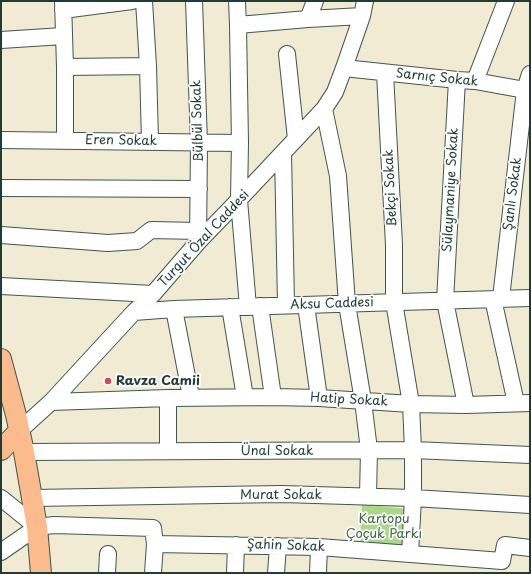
<!DOCTYPE html>
<html>
<head>
<meta charset="utf-8">
<style>
  body { margin:0 }
  #map { position:relative; width:531px; height:574px; overflow:hidden; background:#f1ebd3; font-family:"Playpen Sans",sans-serif }
  canvas { display:block }
  .frame { position:absolute; inset:0; border:2px solid #1f3d34; pointer-events:none }
</style>
</head>
<body>
<div id="map">
<canvas width="531" height="574"></canvas>
<div class="frame"></div>
</div>
<script>
const ctx = document.querySelector('canvas').getContext('2d');
ctx.lineJoin = 'round';
function fillPath(path, color) { ctx.fillStyle = color; ctx.fill(path, 'evenodd'); }
const toPath = rows => new Path2D(rows.map(r => 'M' + r).join(''));
function strokePath(path, color, width, dash) { ctx.strokeStyle = color; ctx.lineWidth = width; ctx.lineCap = dash ? 'butt' : 'round'; ctx.setLineDash(dash || []); ctx.stroke(path); }
function label(font, color, halo, rows, align = 'center') {
  ctx.font = font + ' "Playpen Sans",sans-serif'; ctx.lineWidth = 3.5; ctx.setLineDash([]); ctx.textBaseline = 'middle'; ctx.strokeStyle = halo; ctx.fillStyle = color; for (const [text, x, y, turn = 0] of rows) {
    ctx.save(); ctx.translate(x, y); ctx.rotate((+turn || 0) * Math.PI / 180); ctx.textAlign = isNaN(turn) ? turn : align; if (halo) ctx.strokeText(text, 0, 0); ctx.fillText(text, 0, 0); ctx.restore();
  }
}
const green = toPath([
  [362,504,407,509,405,549,360,546]
]);
const minor = toPath([
  [63,1,65,67,65,141],
  [144,1,148,66,150,142],
  [194,1,199,143,198,242],
  [237,1,238,25,240,143,239,200,248,307],
  [63,10,132,1],
  [308,19,315,1],
  [238,25,308,19,362,16],
  [1,40,63,36],
  [287,54,296,139],
  [65,67,148,66],
  [344,68,457,80,475,81,530,91],
  [385,73,394,245,394,302,411,404,413,450,413,498,410,554],
  [457,80,445,301,466,405],
  [475,81,506,1],
  [324,109,338,176,347,304,363,401,369,450,368,497],
  [1,140,240,143],
  [283,153,286,305],
  [1,188,199,189],
  [1,235,108,243,137,241,151,230,199,231],
  [1,286,153,294],
  [501,298,525,90,530,74],
  [493,299,516,403],
  [306,305,319,398],
  [260,306,273,397],
  [230,307,245,397],
  [174,309,191,397],
  [134,312,174,309,530,298],
  [168,398,168,451],
  [51,402,168,398,273,397,319,398,411,404,466,405,530,403],
  [19,431,51,402,134,312,153,294,198,242,231,208,324,109,335,92,344,68,362,16,365,1],
  [24,452,413,450,530,455],
  [1,498,37,527],
  [32,498,282,494,413,498,530,505],
  [1,552,37,527,54,525,153,528,155,544],
  [107,573,108,554],
  [153,573,155,544,319,547,502,561,505,545,530,548],
  [235,573,236,545],
  [276,573,278,546],
  [318,573,319,547]
]);
const major = toPath([
  [1,359,16,415,24,452,37,527,41,573],
  [1,450,19,431]
]);
const markers = [
  [108,381,4,"#d1495b"]
];
const streetNames = [
  ["Sarnıç Sokak",437,78,6],
  ["Bülbül Sokak",198,121,-92],
  ["Eren Sokak",121,141,1],
  ["Bekçi Sokak",391,188,-93],
  ["Sülaymaniye Sokak",451,190,-87],
  ["Şanlı Sokak",513,194,-83],
  ["Turgut Özal Caddesi",204,239,-47],
  ["Aksu Caddesi",332,304,-2],
  ["Hatip Sokak",349,400,3],
  ["Ünal Sokak",277,451],
  ["Murat Sokak",281,495],
  ["Şahin Sokak",286,546,2]
];
const poiNames = [
  ["Ravza Camii",116,381]
];
const parkNames = [
  ["Kartopu",384,519],
  ["Çoçuk Parkı",384,534]
];
fillPath(green, '#a9d886');
strokePath(minor, '#3e574c', 18);
strokePath(major, '#3e574c', 22);
strokePath(minor, '#fff', 16);
strokePath(major, '#fbbb8d', 20);
for (const [x, y, r, color] of markers) { const dot = new Path2D(); dot.arc(x, y, r, 0, 2 * Math.PI); ctx.fillStyle = color; ctx.fill(dot); strokePath(dot, '#fff', 1.5); }
label('13px', '#1f3d34', '#fff', streetNames);
label('bold 13px', '#1f3d34', '#fff', poiNames, 'left');
label('13px', '#426448', '#fff', parkNames);
</script>
</body>
</html>
